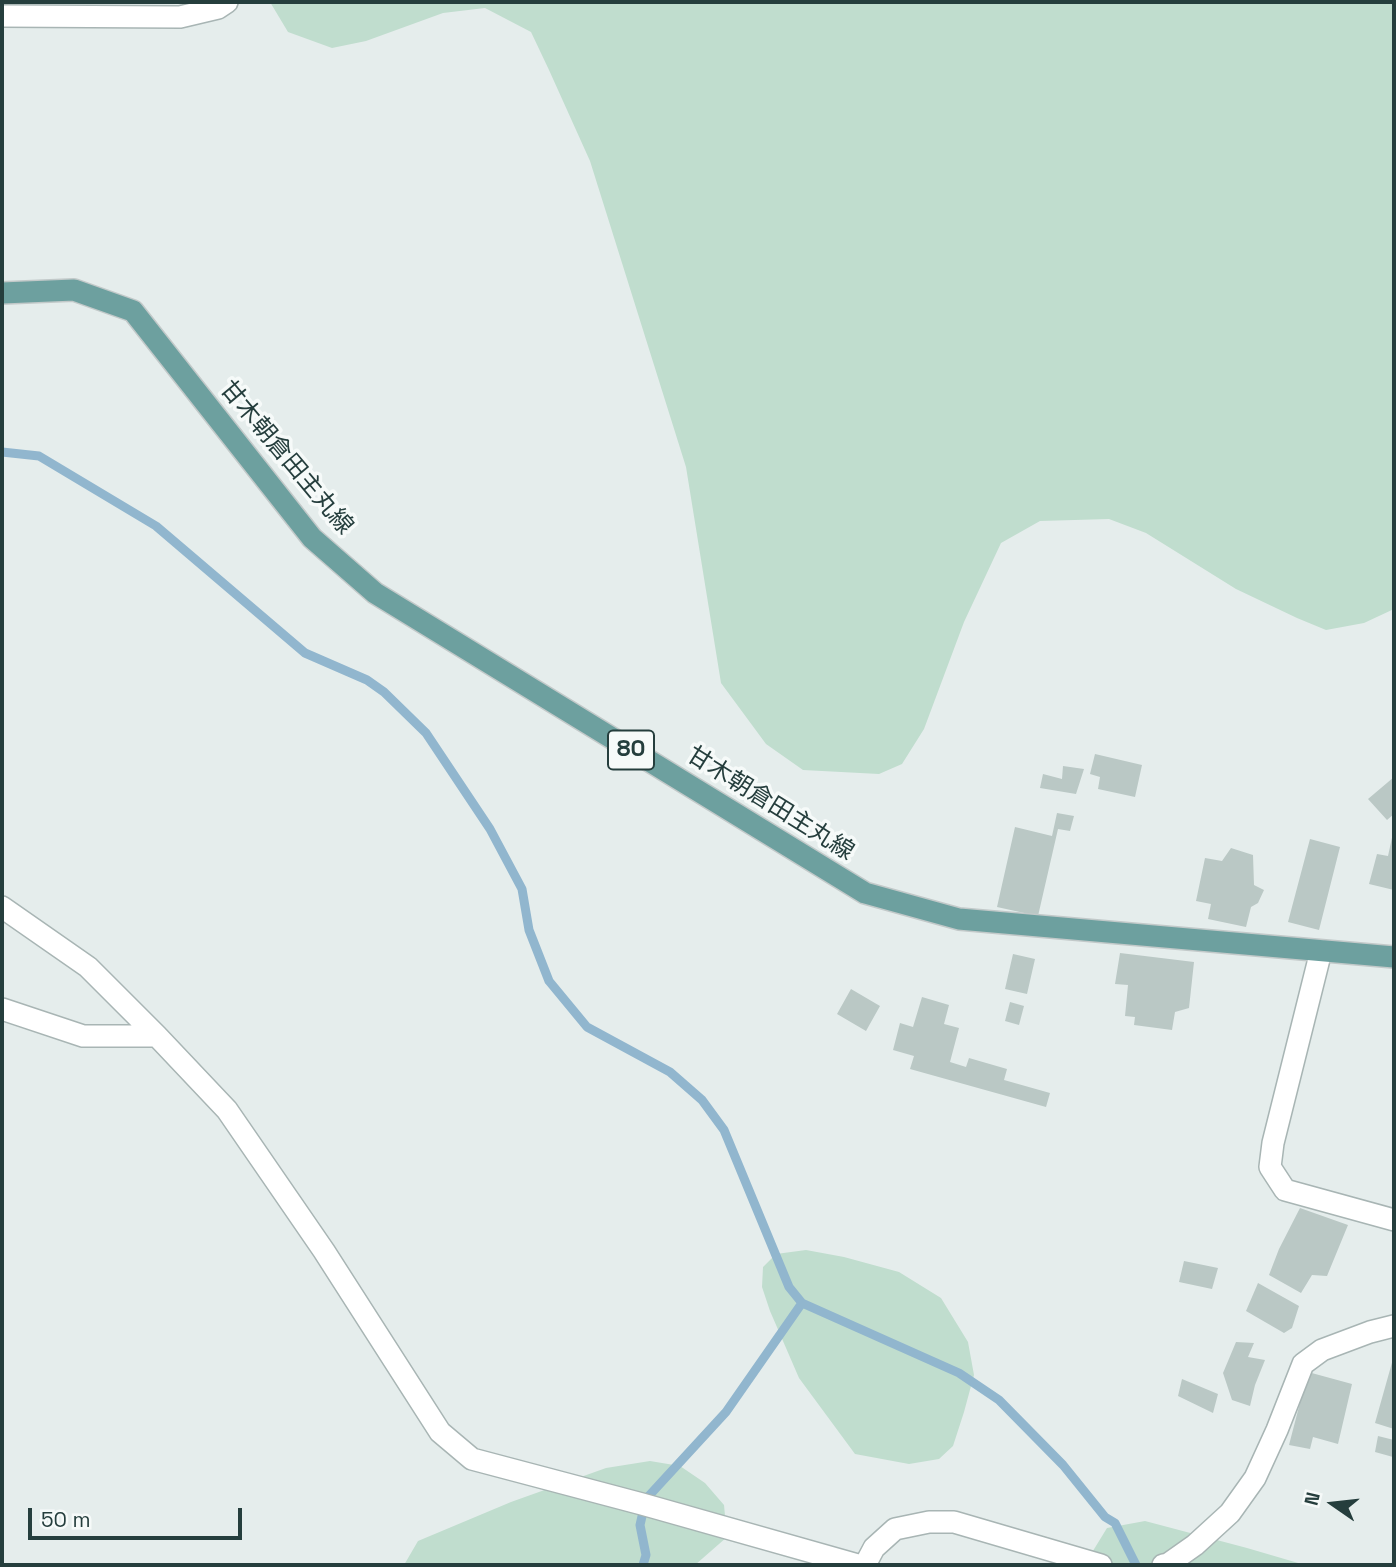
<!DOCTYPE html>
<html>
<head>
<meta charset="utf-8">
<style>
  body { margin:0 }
  #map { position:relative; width:1396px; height:1567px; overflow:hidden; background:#e5edec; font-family:"Space Grotesk",sans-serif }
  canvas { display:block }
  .frame { position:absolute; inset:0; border:4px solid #253e3d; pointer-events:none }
  .north { position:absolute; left:1298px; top:1469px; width:70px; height:70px; -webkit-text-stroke:5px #f6faf9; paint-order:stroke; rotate:284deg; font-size:19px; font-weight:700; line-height:28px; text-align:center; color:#253e3d }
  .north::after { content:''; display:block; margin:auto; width:24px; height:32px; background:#253e3d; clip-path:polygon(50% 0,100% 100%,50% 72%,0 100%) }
  .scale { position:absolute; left:28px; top:1508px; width:214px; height:32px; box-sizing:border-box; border:4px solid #253e3d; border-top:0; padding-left:9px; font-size:21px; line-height:24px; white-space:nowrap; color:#253e3d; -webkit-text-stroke:5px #f6faf9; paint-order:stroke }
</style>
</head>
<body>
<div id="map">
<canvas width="1396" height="1567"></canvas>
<div class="frame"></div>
<div class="north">N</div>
<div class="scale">50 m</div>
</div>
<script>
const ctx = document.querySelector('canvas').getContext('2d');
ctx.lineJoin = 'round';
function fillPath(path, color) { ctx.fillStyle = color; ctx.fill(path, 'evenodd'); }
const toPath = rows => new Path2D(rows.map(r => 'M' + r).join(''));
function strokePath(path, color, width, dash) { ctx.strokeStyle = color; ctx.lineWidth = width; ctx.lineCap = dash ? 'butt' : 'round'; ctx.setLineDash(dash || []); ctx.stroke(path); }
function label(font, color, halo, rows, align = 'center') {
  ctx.font = font + ' "Space Grotesk","Noto Sans JP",sans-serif'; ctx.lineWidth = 7; ctx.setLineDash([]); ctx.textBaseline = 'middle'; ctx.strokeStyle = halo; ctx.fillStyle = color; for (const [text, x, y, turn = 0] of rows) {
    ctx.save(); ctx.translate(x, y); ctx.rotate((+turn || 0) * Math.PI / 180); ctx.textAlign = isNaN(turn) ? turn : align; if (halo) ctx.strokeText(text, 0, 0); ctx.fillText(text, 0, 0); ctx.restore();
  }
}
const green = toPath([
  [270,2,1394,2,1394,609,1364,623,1326,630,1297,618,1236,589,1146,533,1109,519,1040,521,1001,543,964,622,924,729,902,764,879,774,803,770,766,744,721,683,686,467,590,161,549,70,531,32,485,8,443,13,366,41,332,48,288,32],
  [806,1250,844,1257,899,1272,941,1298,968,1342,974,1375,964,1412,953,1446,939,1459,909,1464,855,1454,799,1378,770,1311,762,1287,763,1267,776,1254],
  [650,1461,680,1466,705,1483,724,1505,727,1537,695,1565,404,1565,418,1541,511,1502,606,1468],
  [1145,1521,1247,1548,1305,1565,1089,1565,1088,1559,1107,1528]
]);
const stream = toPath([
  [2,452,39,456,156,526,305,653,367,680,384,692,426,733,490,829,522,889,529,930,549,981,587,1027,670,1072,702,1100,724,1130,789,1287,802,1303,959,1373,999,1400,1063,1465,1105,1517,1115,1523,1136,1565],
  [643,1565,646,1555,640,1525,646,1499,726,1412,802,1303]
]);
const building = toPath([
  [1095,754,1142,765,1135,797,1098,789,1100,777,1090,774],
  [1063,766,1084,769,1076,794,1040,788,1043,774,1062,779],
  [1394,777,1394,814,1387,820,1368,799],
  [1057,813,1074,816,1070,831,1058,829,1038,916,997,907,1015,827,1052,836],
  [1393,833,1394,834,1394,890,1369,884,1377,854,1388,856],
  [1310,839,1340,847,1319,930,1288,922],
  [1231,848,1253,855,1254,885,1264,890,1258,903,1251,907,1246,927,1208,919,1211,904,1196,901,1205,858,1222,861],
  [1120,953,1194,962,1189,1008,1175,1012,1172,1030,1134,1025,1135,1017,1125,1016,1128,985,1115,984],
  [1013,954,1035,959,1027,994,1005,989],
  [851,989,880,1006,866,1031,837,1014],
  [922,997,949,1005,944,1024,959,1028,950,1062,966,1067,969,1058,1007,1069,1004,1080,1050,1093,1046,1107,910,1069,914,1056,893,1050,900,1023,913,1027],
  [1010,1002,1024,1006,1019,1025,1005,1021],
  [1300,1208,1348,1225,1327,1276,1312,1275,1301,1293,1269,1275,1279,1249],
  [1184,1261,1218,1268,1212,1289,1179,1282],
  [1258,1283,1299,1306,1292,1328,1284,1333,1246,1311],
  [1236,1342,1254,1343,1248,1357,1265,1360,1255,1385,1250,1406,1232,1400,1223,1373],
  [1393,1359,1394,1360,1394,1429,1375,1423],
  [1308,1372,1352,1384,1338,1444,1313,1437,1310,1449,1289,1445],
  [1182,1379,1218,1394,1213,1413,1178,1396],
  [1378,1436,1394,1440,1393,1457,1375,1452]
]);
const minor = toPath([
  [2,16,180,17,218,8,227,2],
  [2,907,88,967,157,1036,227,1110,324,1251,440,1432,472,1459,642,1504,858,1565],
  [1321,951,1273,1143,1270,1167,1285,1190,1394,1220],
  [2,1009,83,1036,157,1036],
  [865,1565,874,1548,895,1529,929,1522,954,1522,1101,1565],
  [1163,1565,1168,1564,1195,1545,1230,1513,1255,1478,1277,1430,1303,1364,1322,1350,1370,1332,1394,1326]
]);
const primary = toPath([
  [2,293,74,290,133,311,312,538,375,593,865,893,959,919,1394,957]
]);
const shields = [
  [631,750,46]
];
const shieldNames = [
  ["80",631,750]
];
const streetNames = [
  ["甘木朝倉田主丸線",286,458,50],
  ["甘木朝倉田主丸線",770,804,32]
];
fillPath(green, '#c0ddce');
strokePath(stream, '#91b6ce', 9);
fillPath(building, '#bac8c5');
strokePath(minor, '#a8b5b4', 24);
strokePath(primary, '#c2c9c9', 24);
strokePath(minor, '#fff', 21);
strokePath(primary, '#6da09f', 21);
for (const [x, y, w] of shields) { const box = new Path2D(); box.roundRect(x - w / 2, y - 19.5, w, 39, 5); ctx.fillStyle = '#f6faf9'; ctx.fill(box); strokePath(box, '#253e3d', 2); }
label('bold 23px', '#253e3d', null, shieldNames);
label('24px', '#253e3d', '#f6faf9', streetNames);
</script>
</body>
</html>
